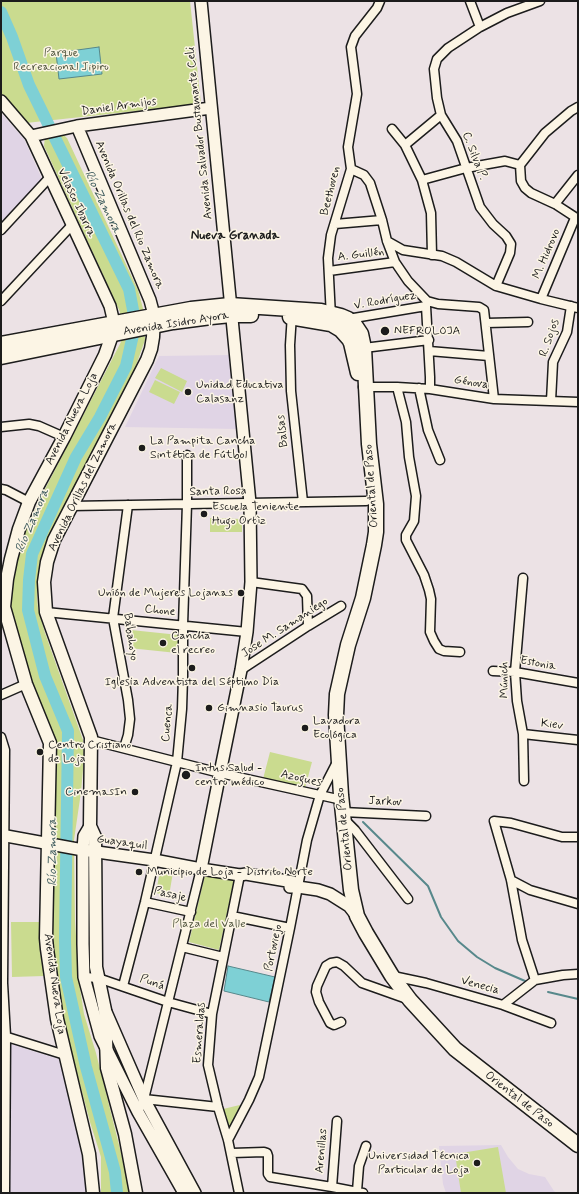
<!DOCTYPE html>
<html>
<head>
<meta charset="utf-8">
<style>
  body { margin:0 }
  #map { position:relative; width:579px; height:1194px; overflow:hidden; background:#ece2e5; font-family:Mynerve,sans-serif }
  canvas { display:block }
  .frame { position:absolute; inset:0; border:2px solid #1c1c1c; pointer-events:none }
</style>
</head>
<body>
<div id="map">
<canvas width="579" height="1194"></canvas>
<div class="frame"></div>
</div>
<script>
const ctx = document.querySelector('canvas').getContext('2d');
ctx.lineJoin = 'round';
function fillPath(path, color) { ctx.fillStyle = color; ctx.fill(path, 'evenodd'); }
const toPath = rows => new Path2D(rows.map(r => 'M' + r).join(''));
function strokePath(path, color, width, dash) { ctx.strokeStyle = color; ctx.lineWidth = width; ctx.lineCap = dash ? 'butt' : 'round'; ctx.setLineDash(dash || []); ctx.stroke(path); }
function label(font, color, halo, rows, align = 'center') {
  ctx.font = font + ' Mynerve,sans-serif'; ctx.lineWidth = 3; ctx.setLineDash([]); ctx.textBaseline = 'middle'; ctx.strokeStyle = halo; ctx.fillStyle = color; for (const [text, x, y, turn = 0] of rows) {
    ctx.save(); ctx.translate(x, y); ctx.rotate((+turn || 0) * Math.PI / 180); ctx.textAlign = isNaN(turn) ? turn : align; if (halo) ctx.strokeText(text, 0, 0); ctx.fillText(text, 0, 0); ctx.restore();
  }
}
const built = toPath([
  [1,113,24,139,42,179,1,222],
  [231,355,237,429,125,427,159,356],
  [10,1044,65,1061,87,1155,90,1193,10,1193],
  [501,1145,508,1157,518,1169,529,1174,545,1177,554,1191,557,1193,446,1193,443,1184,439,1146]
]);
const green = toPath([
  [1,1,190,1,201,104,26,123,1,93],
  [60,132,67,138,138,290,144,312,145,340,133,374,39,573,37,597,38,608,45,633,83,740,84,758,81,792,74,840,75,921,79,982,84,1014,96,1053,121,1153,128,1185,128,1193,101,1193,101,1157,90,1122,61,1012,54,966,52,905,54,768,51,726,30,688,7,599,20,541,43,493,121,342,120,312,44,146,45,137],
  [161,368,187,381,182,392,155,378],
  [155,380,180,392,174,404,149,392],
  [210,518,242,519,242,532,210,532],
  [131,630,179,635,177,653,129,648],
  [270,752,312,762,305,788,263,779],
  [160,870,173,872,169,896,156,893],
  [205,875,234,880,219,950,189,942],
  [11,922,40,922,40,951,44,976,12,977],
  [248,1103,228,1140,219,1110],
  [498,1147,506,1193,461,1193,455,1154]
]);
const water = toPath([
  [99,47,102,74,59,79,56,53,99,47],
  [228,966,275,977,269,1002,224,991,228,966]
]);
const stream = toPath([
  [363,822,428,886,441,917,458,941,477,957,495,968,525,981],
  [548,992,578,999]
]);
const river = toPath([
  [1,12,12,37,29,85,129,289,133,310,135,326,126,366,100,417,76,457,32,554,29,580,28,610,45,676,68,731,65,939,66,977,86,1067,115,1172,117,1193]
]);
const street = toPath([
  [470,1,480,27],
  [578,107,571,111,545,133,520,165,521,181,525,188,531,193,555,204,578,219],
  [392,129,405,145,422,180,431,213,432,255],
  [405,145,441,115],
  [351,169,364,175,370,183,382,220,387,241,395,262,408,281,427,301,438,304,479,307,484,310,494,399],
  [422,180,466,168,505,161,520,165],
  [555,204,578,175],
  [335,224,382,220],
  [1,230,50,177],
  [387,241,403,250,442,256,456,262,496,286,541,299,578,308],
  [329,271,395,262],
  [496,286,510,253,511,244,506,236,493,224,480,207,457,141,441,115,437,98,434,69,437,59,448,48,480,27,507,13,540,1],
  [541,299,575,218],
  [1,301,72,225],
  [427,301,426,306,430,377,430,389],
  [292,314,290,345,291,391,303,502],
  [331,317,328,258,331,235,351,169,348,147,357,94,351,47,355,36,377,8,380,1],
  [348,319,426,306],
  [486,323,528,322],
  [364,348,429,340],
  [429,351,489,356],
  [363,387,397,387,430,389,494,399,578,402],
  [397,387,406,422,409,457,416,496,414,521,406,535,406,540,424,575,429,590,431,599,430,632,434,641,439,649,444,651,460,652],
  [419,388,428,430,440,460],
  [551,401,553,362,567,332,571,306],
  [1,427,29,424,39,426,64,437],
  [1,489,6,490,29,502],
  [71,506,366,501],
  [523,578,515,672,517,701,523,734,524,781],
  [251,582,302,589,307,596,308,626],
  [46,612,247,632],
  [241,670,308,626,341,606],
  [493,671,515,672,578,683],
  [1,695,26,684],
  [523,734,578,740],
  [1,737,5,750,3,983,6,1036,5,1193],
  [91,740,220,773,342,800],
  [124,748,128,735,130,719,128,700,113,618,128,505],
  [343,812,426,816],
  [344,819,355,830,408,899],
  [511,880,530,890,578,904],
  [145,902,191,912],
  [232,916,290,928],
  [182,947,223,957],
  [393,976,426,983,503,1005,535,980,563,975,578,974],
  [84,977,98,978,168,1002,212,1014],
  [535,980,522,940,511,880,494,821,511,823,562,837,578,837],
  [123,986,145,902,177,762,182,709,183,677,183,625,187,504,187,455],
  [503,1005,551,1023],
  [341,1022,334,1025,330,1023,319,1002,316,992,317,986,326,966,331,963,337,962,344,966,362,983,407,999],
  [1,1035,65,1055],
  [144,1099,218,1107],
  [138,1112,144,1099,201,869],
  [337,1121,332,1187,363,1193],
  [228,1140,249,1100,259,1077,290,928,307,840,320,795,337,762],
  [232,1153,264,1152,267,1153,268,1156,268,1174,270,1177,332,1187],
  [357,1191,359,1166,366,1146],
  [239,1193,228,1140,218,1107,208,1065,212,1014,240,875]
]);
const secondary = toPath([
  [201,1,250,503,251,582,247,632,241,670,220,773,201,869],
  [1,101,31,136,110,306,114,323],
  [77,126,150,300,154,315],
  [31,136,77,126,211,108],
  [90,826,84,836,83,850,83,944,84,977,100,1036,138,1112,171,1170,184,1193],
  [1,835,83,850,154,860,201,869,240,875,246,874,293,882,298,887],
  [290,887,298,887,318,890,330,894,349,906,356,915],
  [106,1012,144,1099,195,1193]
]);
const primary = toPath([
  [93,1193,89,1154,57,1019,47,949,46,938,50,743,26,684,4,607,7,579,11,559,19,529,29,502,64,437,105,355,112,335,113,328],
  [136,1193,125,1134,107,1068,105,1010,96,967,95,837,90,826,91,737,46,612,44,582,47,562,54,540,147,360,151,349,153,337,154,316]
]);
const highway = toPath([
  [290,317,331,324,341,330,349,339,351,343,358,373],
  [1,344,191,309,230,305,321,311,341,316,348,319,355,325,361,334,364,348,369,444,376,504,376,532,374,545,363,598,348,645,337,694,336,715,341,795,351,890,357,916,366,933,392,976,410,1000,455,1049,578,1145],
  [1,357,173,322,211,317,231,315,251,315]
]);
const markers = [
  [385,331,5,"#1c1c1c"],
  [188,392,4,"#1c1c1c"],
  [142,448,4,"#1c1c1c"],
  [204,514,4,"#1c1c1c"],
  [241,593,4,"#1c1c1c"],
  [163,643,4,"#1c1c1c"],
  [192,668,4,"#1c1c1c"],
  [209,708,4,"#1c1c1c"],
  [305,728,4,"#1c1c1c"],
  [40,752,4,"#1c1c1c"],
  [186,775,5,"#1c1c1c"],
  [135,792,4,"#1c1c1c"],
  [139,872,4,"#1c1c1c"],
  [477,1163,4,"#1c1c1c"]
];
const parkNames = [
  ["Parque",61,53],
  ["Recreacional Jipiro",61,67],
  ["Plaza del Valle",209,924]
];
const streetNames = [
  ["Daniel Armijos",119,107,-8],
  ["Avenida Salvador Bustamante Celi",200,133,-96],
  ["C. Silva P.",474,156,69],
  ["Beethoven",331,191,-76],
  ["Velasco Ibarra",76,203,65],
  ["Avenida Orillas del Rio Zamora",129,215,67],
  ["M. Hidrovo",547,254,-67],
  ["A. Guillén",361,255,-7],
  ["V. Rodríguez",385,301,-10],
  ["Avenida Isidro Ayora",176,324,-9],
  ["R. Sojos",550,338,-71],
  ["Génova",471,383,9],
  ["Avenida Nueva Loja",72,419,-63],
  ["Balsas",283,431,-96],
  ["Oriental de Paso",372,486,-94],
  ["Avenida Orillas del Zamora",83,487,-64],
  ["Santa Rosa",218,492,-1],
  ["Chone",160,611,6],
  ["Jose M. Samaniego",285,628,-33],
  ["Babahoyo",130,637,82],
  ["Estonia",538,664,10],
  ["Múnich",505,680,-91],
  ["Cuenca",168,723,-85],
  ["Kiev",552,725,7],
  ["Azogues",301,779,13],
  ["Jarkov",385,802,3],
  ["Oriental de Paso",345,829,-96],
  ["Guayaquil",122,843,8],
  ["Pasaje",170,895,13],
  ["Portoviejo",274,948,-78],
  ["Puná",152,983,19],
  ["Avenida Nueva Loja",54,984,82],
  ["Venecia",480,986,15],
  ["Esmeraldas",200,1033,-86],
  ["Oriental de Paso",519,1100,38],
  ["Arenillas",322,1151,-85]
];
const poiNames = [
  ["NEFROLOJA",394,331],
  ["Unidad Educativa",196,385],
  ["Calasanz",196,399],
  ["La Pampita Cancha",150,441],
  ["Sintética de Fútbol",150,455],
  ["Escuela Teniente",212,507],
  ["Hugo Ortìz",212,521],
  ["Unión de Mujeres Lojanas",233,593,"right"],
  ["Cancha",171,636],
  ["el recreo",171,650],
  ["Iglesia Adventista del Séptimo Día",192,682,"center"],
  ["Gimnasio Taurus",217,708],
  ["Lavadora",313,721],
  ["Ecológica",313,735],
  ["Centro Cristiano",48,745],
  ["de Loja",48,759],
  ["Intus Salud -",195,768],
  ["centro médico",195,782],
  ["CinemasIn",127,792,"right"],
  ["Municipio de Loja - Distrito Norte",147,872],
  ["Universidad Técnica",469,1156,"right"],
  ["Particular de Loja",469,1170,"right"]
];
const waterNames = [
  ["Río Zamora",102,202,64],
  ["Río Zamora",33,521,-67],
  ["Río Zamora",53,852,-90]
];
const neighbourhoodNames = [
  ["Nueva Granada",235,236]
];
fillPath(built, '#e0d4e5');
fillPath(green, '#cadb8f');
fillPath(water, '#7ed0d5');
strokePath(water, '#57888b', 1);
strokePath(stream, '#57888b', 2);
strokePath(river, '#7ed0d5', 12);
strokePath(street, '#1c1c1c', 11);
strokePath(secondary, '#1c1c1c', 14);
strokePath(primary, '#1c1c1c', 15);
strokePath(highway, '#1c1c1c', 17);
strokePath(street, '#fcf5e5', 8);
strokePath(secondary, '#fcf5e5', 11);
strokePath(primary, '#fcf5e5', 12);
strokePath(highway, '#fcf5e5', 14);
for (const [x, y, r, color] of markers) { const dot = new Path2D(); dot.arc(x, y, r, 0, 2 * Math.PI); ctx.fillStyle = color; ctx.fill(dot); strokePath(dot, '#fcf5e5', 1.5); }
label('12px', '#50553e', '#fcf5e5', parkNames);
label('12px', '#1c1c1c', '#fcf5e5', streetNames);
label('12px', '#1c1c1c', '#fcf5e5', poiNames, 'left');
label('italic 13px', '#3e5b5d', '#fcf5e5', waterNames);
label('bold 13px', '#1c1c1c', '#fcf5e5', neighbourhoodNames);
</script>
</body>
</html>
